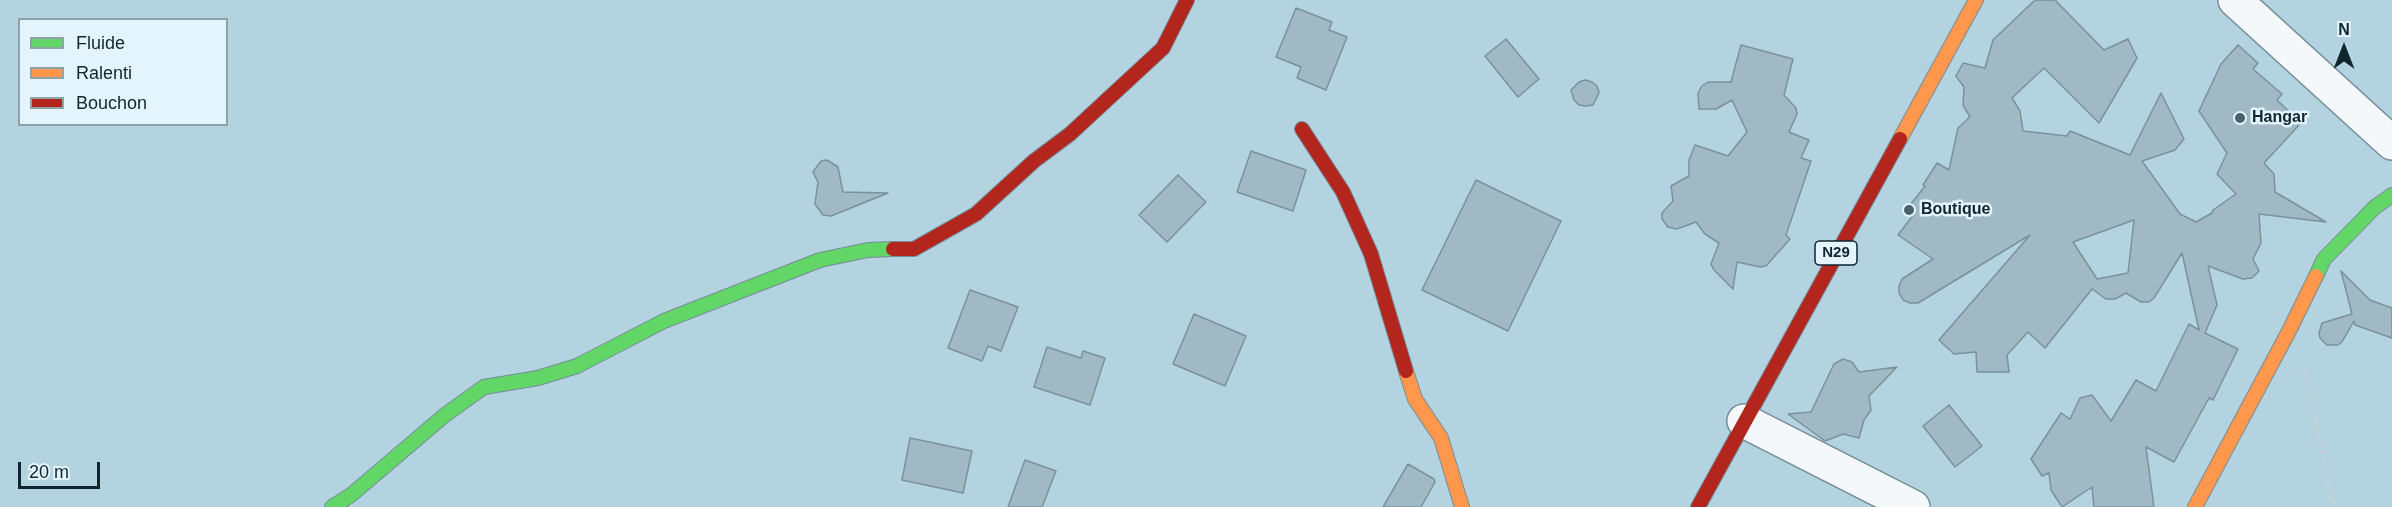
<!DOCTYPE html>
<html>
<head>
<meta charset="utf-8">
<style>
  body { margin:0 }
  #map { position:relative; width:2392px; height:507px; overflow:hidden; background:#b4d3e1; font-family:Arial,sans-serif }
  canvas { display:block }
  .legend { position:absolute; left:18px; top:18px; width:210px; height:108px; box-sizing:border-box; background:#e3f4fc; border:2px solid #8ea2aa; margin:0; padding:8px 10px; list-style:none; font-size:18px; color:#0f262f }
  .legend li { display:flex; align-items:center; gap:12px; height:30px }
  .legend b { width:30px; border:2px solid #8ea2aa }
  .north { position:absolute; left:2314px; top:18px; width:60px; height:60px; -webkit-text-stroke:4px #e3f4fc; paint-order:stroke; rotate:0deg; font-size:16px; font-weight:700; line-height:24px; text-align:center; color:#0f262f }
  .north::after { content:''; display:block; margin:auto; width:21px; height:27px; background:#0f262f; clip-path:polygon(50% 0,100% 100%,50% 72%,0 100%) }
  .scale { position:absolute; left:18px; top:462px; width:82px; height:27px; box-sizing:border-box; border:3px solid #0f262f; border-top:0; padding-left:8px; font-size:18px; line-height:21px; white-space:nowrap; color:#0f262f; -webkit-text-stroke:4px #e3f4fc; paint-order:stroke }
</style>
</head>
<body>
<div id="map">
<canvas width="2392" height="507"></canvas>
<ul class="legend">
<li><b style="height:8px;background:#63d668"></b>Fluide</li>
<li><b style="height:8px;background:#ff974d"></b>Ralenti</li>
<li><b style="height:8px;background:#b3261e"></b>Bouchon</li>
</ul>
<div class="north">N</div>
<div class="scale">20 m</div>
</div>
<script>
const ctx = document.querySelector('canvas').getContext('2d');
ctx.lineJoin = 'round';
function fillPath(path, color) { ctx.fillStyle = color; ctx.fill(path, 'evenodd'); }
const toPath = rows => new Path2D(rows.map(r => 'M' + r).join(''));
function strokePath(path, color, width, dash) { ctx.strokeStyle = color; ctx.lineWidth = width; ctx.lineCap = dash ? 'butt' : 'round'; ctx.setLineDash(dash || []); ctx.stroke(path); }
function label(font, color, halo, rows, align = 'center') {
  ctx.font = font + ' Arial,sans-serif'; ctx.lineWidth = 5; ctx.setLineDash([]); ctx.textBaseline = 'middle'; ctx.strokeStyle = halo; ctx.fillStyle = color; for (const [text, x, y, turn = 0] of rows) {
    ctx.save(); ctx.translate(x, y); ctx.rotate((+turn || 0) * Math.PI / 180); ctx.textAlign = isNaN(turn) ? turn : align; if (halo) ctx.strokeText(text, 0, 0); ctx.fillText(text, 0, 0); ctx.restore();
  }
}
const building = toPath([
  [2035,0,2055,0,2104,50,2128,39,2137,58,2099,123,2044,68,2012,98,2020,111,2023,131,2067,136,2070,131,2130,155,2161,93,2184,139,2175,150,2142,161,2180,214,2196,222,2212,213,2213,210,2236,194,2217,174,2227,153,2199,111,2221,64,2238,45,2258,63,2253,69,2282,94,2277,100,2301,123,2264,163,2274,174,2275,192,2326,222,2259,214,2261,243,2253,259,2259,271,2252,278,2243,279,2208,266,2217,305,2205,333,2238,349,2213,400,2209,398,2174,462,2146,447,2154,507,2094,507,2092,487,2062,507,2051,490,2049,473,2042,476,2031,459,2061,413,2070,419,2080,398,2092,395,2111,421,2136,380,2156,391,2189,324,2199,330,2182,253,2154,298,2149,302,2141,302,2126,293,2115,299,2106,299,2092,289,2045,348,2028,332,2007,355,2009,372,1977,372,1976,352,1954,354,1939,340,2030,235,1918,303,1910,303,1903,300,1899,293,1899,286,1902,279,1933,259,1898,235,1914,214,1907,209,1925,186,1923,185,1937,163,1949,170,1958,128,1970,117,1963,105,1964,87,1956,76,1963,63,1985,68,1993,40,2035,0],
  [2134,220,2128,273,2097,279,2073,242,2134,220],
  [1296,8,1332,22,1329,30,1347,37,1326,90,1297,78,1301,67,1276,57,1296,8],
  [1506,39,1539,79,1518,97,1485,56,1506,39],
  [1741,45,1793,59,1784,95,1796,108,1797,114,1789,132,1809,140,1801,158,1811,161,1786,235,1790,239,1766,266,1760,267,1737,262,1733,289,1714,270,1711,264,1719,243,1705,234,1696,222,1677,229,1668,227,1662,219,1662,213,1673,201,1671,186,1689,176,1689,160,1695,145,1728,156,1747,132,1732,100,1716,109,1699,109,1698,93,1702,86,1708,82,1731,82,1741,45],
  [1585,80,1592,82,1597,86,1599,93,1593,105,1586,106,1579,105,1574,100,1571,90,1579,82,1585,80],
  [1251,151,1306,170,1293,211,1237,192,1251,151],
  [827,160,838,167,843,192,888,193,831,216,823,215,815,204,818,182,813,172,821,161,827,160],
  [1178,175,1206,202,1167,242,1139,215,1178,175],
  [1476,180,1561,221,1508,331,1422,290,1476,180],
  [2341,271,2370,300,2392,308,2392,338,2355,325,2354,321,2342,342,2338,345,2327,345,2320,338,2319,333,2322,323,2352,314,2341,271],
  [970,290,1018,307,1001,351,988,346,982,361,948,348,970,290],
  [1194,314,1246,336,1225,386,1173,364,1194,314],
  [1047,347,1081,358,1083,351,1105,358,1090,405,1034,387,1047,347],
  [1843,359,1852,362,1859,372,1897,367,1869,396,1871,410,1864,420,1859,438,1843,434,1825,441,1788,414,1811,412,1834,364,1843,359],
  [1949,405,1982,446,1955,467,1923,426,1949,405],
  [910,438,972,451,963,493,902,480,910,438],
  [1025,460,1056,471,1042,507,1008,507,1025,460],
  [1408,464,1434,479,1435,482,1421,507,1383,507,1408,464]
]);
const path = toPath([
  [2304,370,2334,507]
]);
const street = toPath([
  [2235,0,2392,143],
  [1744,421,1913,507]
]);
const fast = toPath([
  [2316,276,2324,259,2375,207,2392,195],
  [332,507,351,495,445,415,484,387,538,378,577,366,664,321,820,260,868,250,893,249]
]);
const slow = toPath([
  [1900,139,1976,0],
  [1406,371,1415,399,1441,438,1462,507],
  [2195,507,2289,331,2316,276]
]);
const jam = toPath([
  [1302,129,1343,192,1371,254,1406,371],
  [893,249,914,249,976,214,1034,161,1070,134,1163,48,1187,0],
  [1698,507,1900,139]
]);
const markers = [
  [2240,118,6,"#49636d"],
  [1909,210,6,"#49636d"]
];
const shields = [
  [1836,253,42]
];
const shieldNames = [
  ["N29",1836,253]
];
const poiNames = [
  ["Hangar",2252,118],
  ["Boutique",1921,210]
];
fillPath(building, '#a0b9c4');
strokePath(building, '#79929c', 1.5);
strokePath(street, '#748d98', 36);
strokePath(fast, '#748d98', 16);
strokePath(slow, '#748d98', 16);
strokePath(jam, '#748d98', 16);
strokePath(path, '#c7d0d5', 4, [3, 4.5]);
strokePath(street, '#f4f8fa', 33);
strokePath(fast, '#63d668', 14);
strokePath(slow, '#ff974d', 14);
strokePath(jam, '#b3261e', 14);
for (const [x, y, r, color] of markers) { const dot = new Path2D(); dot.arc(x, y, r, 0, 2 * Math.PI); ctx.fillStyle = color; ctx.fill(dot); strokePath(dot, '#e3f4fc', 2); }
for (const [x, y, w] of shields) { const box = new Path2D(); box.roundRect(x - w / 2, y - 12, w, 24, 4.5); ctx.fillStyle = '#e3f4fc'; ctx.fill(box); strokePath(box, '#0f262f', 1.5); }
label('bold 15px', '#0f262f', null, shieldNames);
label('bold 16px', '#0f262f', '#e3f4fc', poiNames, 'left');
</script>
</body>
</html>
